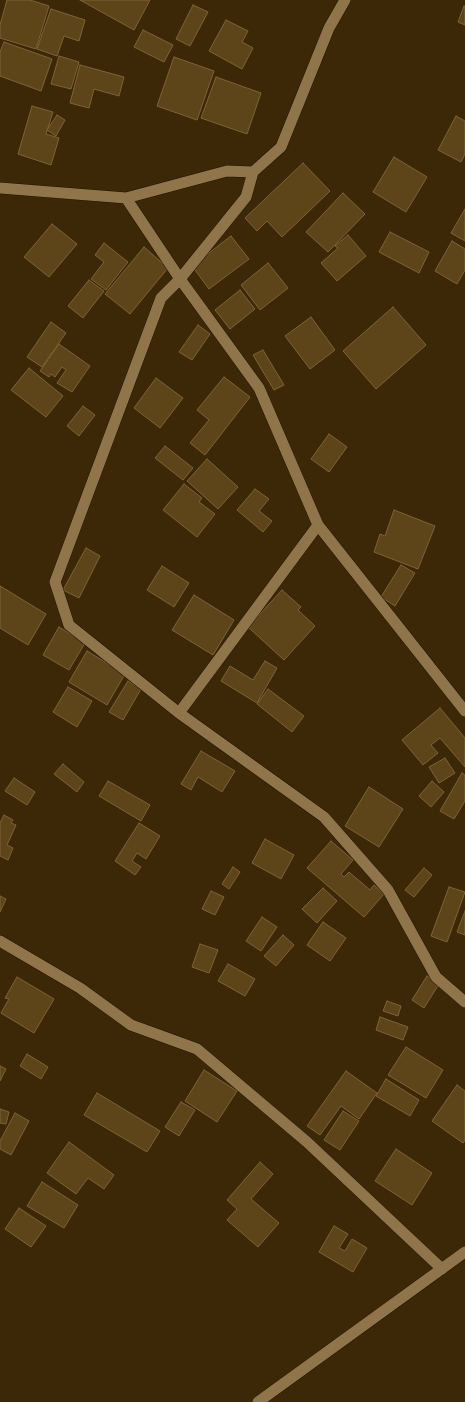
<!DOCTYPE html>
<html>
<head>
<meta charset="utf-8">
<style>
  body { margin:0 }
  canvas { display:block; background:#3c2807 }
</style>
</head>
<body>
<canvas width="465" height="1402"></canvas>
<script>
const ctx = document.querySelector('canvas').getContext('2d');
ctx.lineJoin = 'round';
function fillPath(path, color) { ctx.fillStyle = color; ctx.fill(path, 'evenodd'); }
const toPath = rows => new Path2D(rows.map(r => 'M' + r).join(''));
function strokePath(path, color, width, dash) { ctx.strokeStyle = color; ctx.lineWidth = width; ctx.lineCap = dash ? 'butt' : 'round'; ctx.setLineDash(dash || []); ctx.stroke(path); }
const building = toPath([
  [7,0,30,0,49,6,36,49,0,38,0,25,7,0],
  [80,0,150,0,134,30,80,0],
  [193,5,208,12,190,46,176,39,193,5],
  [464,6,465,7,465,25,458,22,464,6],
  [51,9,85,20,79,41,64,36,57,56,37,49,51,9],
  [226,20,248,31,242,42,253,48,242,69,209,51,226,20],
  [143,30,173,45,164,62,134,47,143,30],
  [4,42,52,59,41,91,0,76,0,52,4,42],
  [59,56,79,62,71,89,51,84,59,56],
  [174,57,214,71,197,120,157,106,174,57],
  [80,65,124,77,119,96,94,89,89,108,70,103,80,65],
  [216,77,261,93,247,134,201,118,216,77],
  [32,106,53,112,46,134,59,138,51,165,18,154,32,106],
  [57,115,65,120,56,136,47,130,57,115],
  [456,116,465,121,465,154,461,162,438,150,456,116],
  [394,157,427,177,406,212,373,192,394,157],
  [303,163,330,191,282,237,267,221,257,231,245,218,303,163],
  [343,193,365,214,328,252,306,232,343,193],
  [465,209,465,241,451,233,465,209],
  [52,224,77,244,49,277,24,257,52,224],
  [390,232,429,252,419,273,379,252,390,232],
  [348,235,366,256,337,281,321,263,338,248,335,246,348,235],
  [231,236,249,259,209,289,192,266,231,236],
  [452,241,465,249,465,270,457,284,435,271,452,241],
  [104,243,128,262,106,290,91,279,104,262,95,255,104,243],
  [144,247,168,268,130,314,105,294,144,247],
  [268,263,288,288,260,310,241,285,268,263],
  [89,280,104,291,83,318,68,306,89,280],
  [240,290,255,309,230,329,215,310,240,290],
  [393,307,426,345,376,389,343,351,393,307],
  [311,317,335,350,310,369,285,336,311,317],
  [51,322,66,333,42,367,27,357,51,322],
  [198,325,210,334,192,360,179,352,198,325],
  [59,344,90,366,72,392,57,383,66,370,62,367,55,377,51,374,49,377,40,371,59,344],
  [263,350,284,385,274,390,253,355,263,350],
  [29,368,63,396,46,417,11,390,29,368],
  [224,377,250,397,205,455,190,443,209,420,197,410,224,377],
  [156,378,183,398,160,428,134,408,156,378],
  [83,406,95,415,79,436,67,426,83,406],
  [329,434,347,447,329,472,311,459,329,434],
  [165,446,193,468,183,480,155,458,165,446],
  [207,459,238,487,218,509,187,481,207,459],
  [184,484,202,498,199,502,215,514,197,537,163,510,184,484],
  [255,489,269,499,259,511,272,521,263,532,237,510,255,489],
  [394,510,435,526,418,569,374,552,380,534,385,536,394,510],
  [86,548,100,556,79,598,63,590,86,548],
  [401,565,415,573,395,606,381,597,401,565],
  [162,566,189,583,174,607,147,590,162,566],
  [0,586,46,614,28,645,0,628,0,586],
  [282,590,301,607,298,610,315,626,284,660,248,627,282,590],
  [194,595,234,620,213,655,172,630,194,595],
  [59,627,85,643,69,670,43,655,59,627],
  [87,651,125,674,107,705,69,682,87,651],
  [265,661,277,668,257,703,221,681,230,666,253,680,265,661],
  [128,681,141,689,123,720,109,712,128,681],
  [68,687,92,701,77,727,53,712,68,687],
  [268,689,304,716,292,732,257,704,268,689],
  [440,708,465,738,465,767,440,738,431,745,438,753,423,765,402,740,440,708],
  [201,751,235,771,222,792,198,777,191,790,181,784,201,751],
  [445,758,455,773,439,783,429,767,445,758],
  [63,764,84,782,77,792,54,774,63,764],
  [462,773,465,775,465,801,454,819,440,811,462,773],
  [14,778,35,792,27,805,5,791,14,778],
  [108,781,150,805,141,821,99,796,108,781],
  [432,781,444,792,431,807,419,796,432,781],
  [369,787,403,809,379,847,345,826,369,787],
  [4,815,13,820,11,823,16,825,7,845,13,848,8,860,0,856,0,823,4,815],
  [139,823,160,836,146,859,137,853,132,861,141,867,135,875,115,861,139,823],
  [265,839,294,855,281,879,252,863,265,839],
  [331,841,353,860,341,874,344,877,349,872,370,890,374,885,384,894,364,917,307,868,331,841],
  [233,867,240,872,229,889,222,884,233,867],
  [424,868,432,875,414,897,405,890,424,868],
  [449,887,465,892,447,942,431,936,449,887],
  [323,888,337,901,317,923,302,909,323,888],
  [211,891,224,897,215,915,202,909,211,891],
  [0,896,6,899,0,912,0,896],
  [465,911,465,935,457,932,465,911],
  [262,917,277,927,261,951,246,941,262,917],
  [323,922,346,938,330,961,307,945,323,922],
  [283,935,294,945,276,966,264,956,283,935],
  [200,944,218,950,209,973,192,967,200,944],
  [228,964,255,979,245,996,218,981,228,964],
  [427,976,439,984,424,1008,412,1000,427,976],
  [17,977,54,999,34,1033,1,1013,9,999,5,998,17,977],
  [387,1001,401,1006,398,1016,383,1011,387,1001],
  [380,1017,408,1027,403,1040,376,1030,380,1017],
  [406,1047,443,1070,426,1098,388,1075,406,1047],
  [27,1054,48,1067,41,1079,20,1066,27,1054],
  [0,1066,6,1069,0,1081,0,1066],
  [204,1070,237,1091,217,1122,185,1101,204,1070],
  [346,1071,377,1093,359,1119,341,1106,320,1135,307,1126,346,1071],
  [386,1079,419,1100,410,1116,376,1096,386,1079],
  [457,1085,465,1091,465,1140,463,1143,432,1121,457,1085],
  [97,1093,160,1131,147,1152,84,1115,97,1093],
  [181,1102,195,1110,179,1136,165,1127,181,1102],
  [0,1109,9,1112,6,1124,0,1123,0,1109],
  [343,1111,359,1121,340,1150,324,1140,343,1111],
  [15,1113,29,1121,11,1155,0,1149,0,1141,15,1113],
  [69,1142,114,1175,104,1189,88,1178,76,1194,47,1173,69,1142],
  [396,1149,432,1173,412,1205,375,1181,396,1149],
  [260,1162,273,1174,251,1199,279,1223,258,1247,227,1220,237,1209,227,1200,260,1162],
  [42,1182,78,1205,64,1228,27,1206,42,1182],
  [19,1208,46,1226,31,1247,5,1229,19,1208],
  [334,1226,348,1234,339,1248,345,1251,352,1239,367,1248,353,1272,319,1252,334,1226]
]);
const minor = toPath([
  [345,0,329,28,281,147,253,172,246,197,180,279,161,298,55,582,69,625,179,713,324,817,388,890,436,977,465,1002],
  [0,188,126,198,227,171,253,172],
  [126,198,180,279,259,388,318,525,465,711],
  [179,713,318,525],
  [0,941,80,988,131,1025,197,1049,307,1142,442,1269],
  [258,1402,465,1252]
]);
fillPath(building, '#5e4419');
strokePath(building, '#7e6238', 1);
strokePath(minor, '#1f1200', 12);
strokePath(minor, '#91754a', 11);
</script>
</body>
</html>
